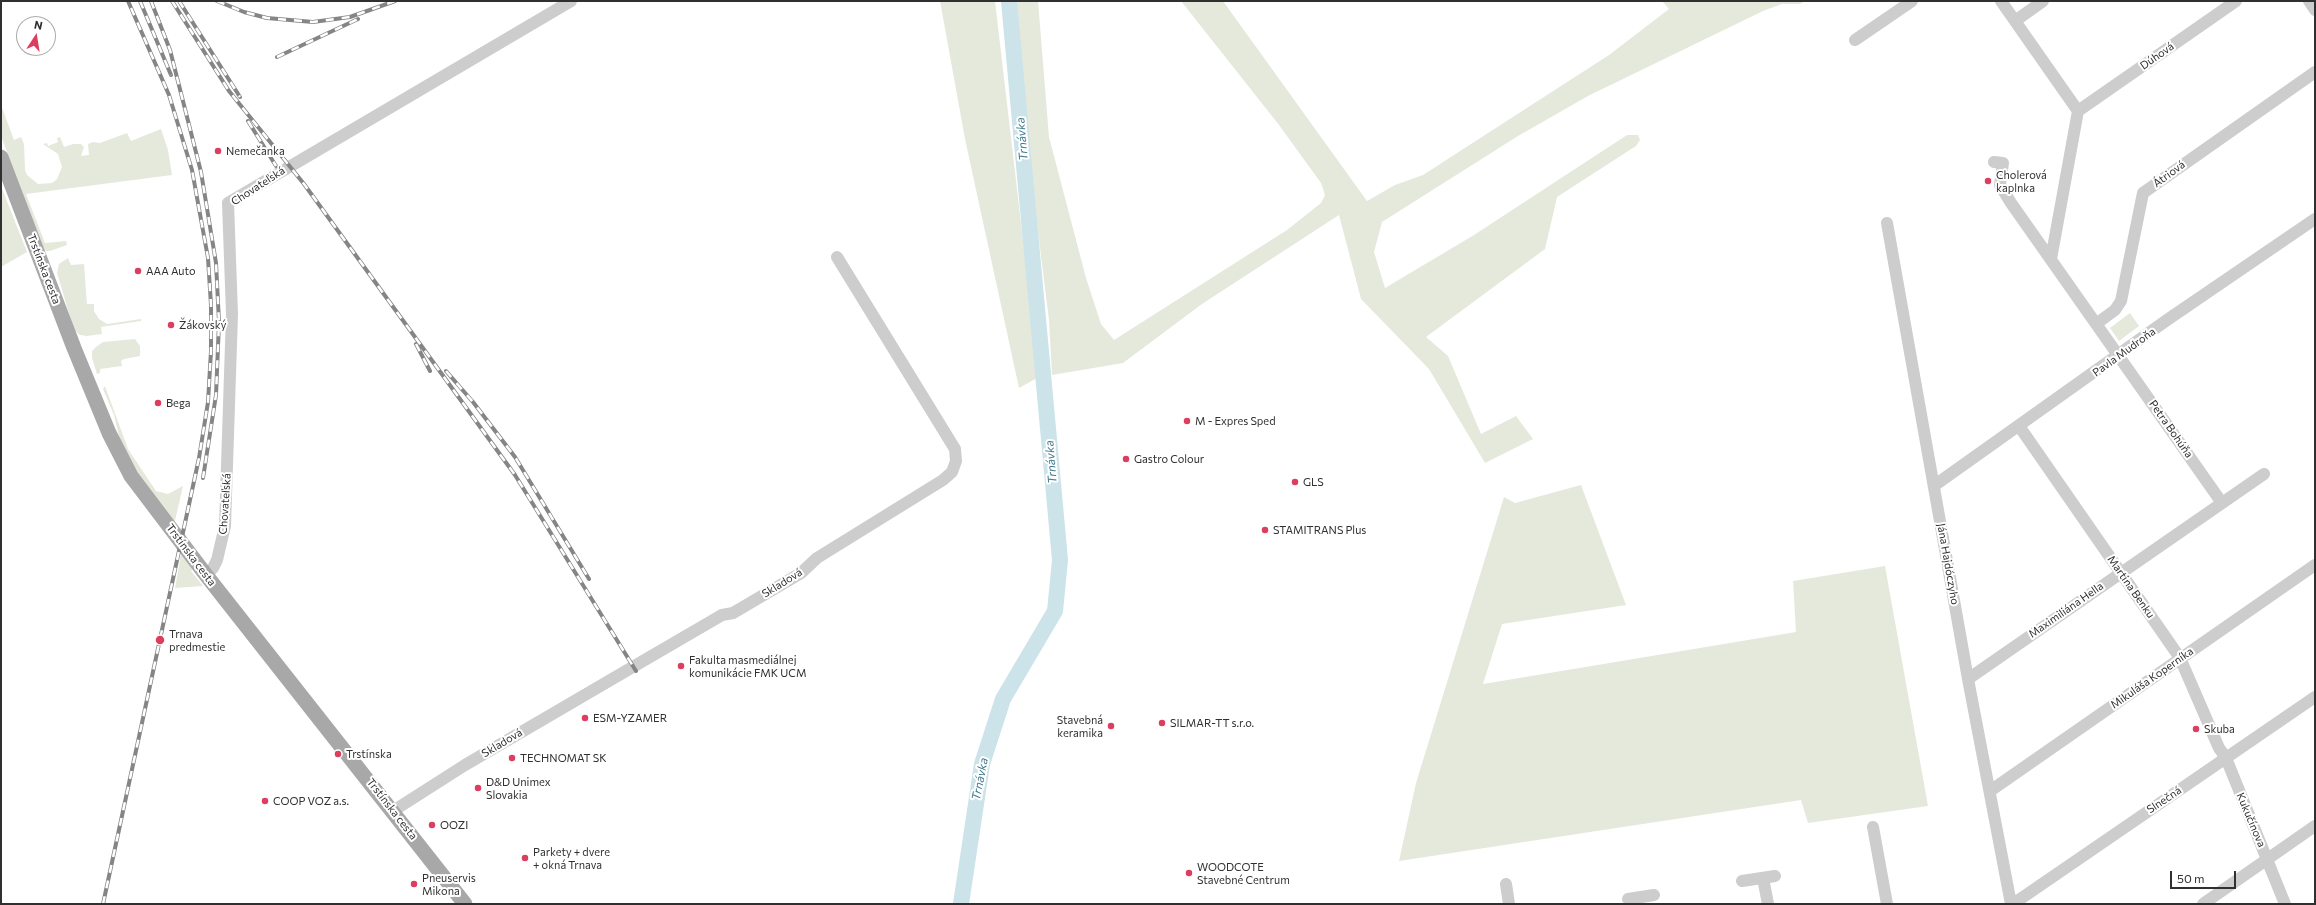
<!DOCTYPE html>
<html>
<head>
<meta charset="utf-8">
<style>
  body { margin:0 }
  #map { position:relative; width:2316px; height:905px; overflow:hidden; background:#fff; font-family:Commissioner,sans-serif }
  canvas { display:block }
  .frame { position:absolute; inset:0; border:2px solid #303030; pointer-events:none }
  .north { position:absolute; left:16px; top:16px; width:40px; height:40px; box-sizing:border-box; background:#fff; border:1px solid #acacac; border-radius:50%; rotate:12deg; font-size:11px; font-weight:700; line-height:16px; text-align:center; color:#303030 }
  .north::after { content:''; display:block; margin:auto; width:14px; height:18px; background:#db3e5f; clip-path:polygon(50% 0,100% 100%,50% 72%,0 100%) }
  .scale { position:absolute; left:2170px; top:871px; width:66px; height:18px; box-sizing:border-box; border:2px solid #303030; border-top:0; padding-left:5px; font-size:12px; line-height:14px; white-space:nowrap; color:#303030; -webkit-text-stroke:3px #fff; paint-order:stroke }
</style>
</head>
<body>
<div id="map">
<canvas width="2316" height="905"></canvas>
<div class="frame"></div>
<div class="north">N</div>
<div class="scale">50 m</div>
</div>
<script>
const ctx = document.querySelector('canvas').getContext('2d');
ctx.lineJoin = 'round';
function fillPath(path, color) { ctx.fillStyle = color; ctx.fill(path, 'evenodd'); }
const toPath = rows => new Path2D(rows.map(r => 'M' + r).join(''));
function strokePath(path, color, width, dash) { ctx.strokeStyle = color; ctx.lineWidth = width; ctx.lineCap = dash ? 'butt' : 'round'; ctx.setLineDash(dash || []); ctx.stroke(path); }
function label(font, color, halo, rows, align = 'center') {
  ctx.font = font + ' Commissioner,sans-serif'; ctx.lineWidth = 4; ctx.setLineDash([]); ctx.textBaseline = 'middle'; ctx.strokeStyle = halo; ctx.fillStyle = color; for (const [text, x, y, turn = 0] of rows) {
    ctx.save(); ctx.translate(x, y); ctx.rotate((+turn || 0) * Math.PI / 180); ctx.textAlign = isNaN(turn) ? turn : align; if (halo) ctx.strokeText(text, 0, 0); ctx.fillText(text, 0, 0); ctx.restore();
  }
}
const green = toPath([
  [940,1,995,1,1039,377,1019,388,965,139],
  [1016,1,1038,1,1049,137,1086,278,1101,324,1114,340,1287,230,1321,203,1325,195,1321,183,1279,125,1181,1,1223,1,1367,201,1395,185,1423,175,1609,55,1669,9,1662,1,1805,1,1800,4,1782,4,1763,11,1588,96,1518,136,1382,222,1374,252,1385,288,1474,235,1627,135,1638,135,1640,140,1636,146,1557,197,1545,249,1426,337,1448,356,1481,434,1516,416,1533,439,1485,463,1429,369,1361,299,1339,215,1202,304,1123,363,1052,375,1049,320,1037,224],
  [1,105,14,140,21,137,24,144,25,170,27,175,38,184,52,183,57,179,62,167,58,154,43,144,47,143,48,146,58,142,57,138,60,137,64,147,73,144,81,144,84,147,81,156,89,155,88,144,93,142,100,143,127,133,131,141,161,129,168,150,172,175,26,194,45,243,66,241,67,245,50,251,46,251,43,248,1,136],
  [1,186,27,252,1,267],
  [68,258,71,265,84,264,87,304,94,304,94,311,99,319,107,324,141,319,141,321,101,327,102,334,87,336,80,335,74,330,57,273,59,264],
  [2130,313,2139,326,2119,341,2110,328],
  [135,339,140,346,140,356,124,359,121,361,122,366,100,369,100,373,97,374,92,358,92,351,96,347,103,342],
  [105,386,128,449,156,491,168,494,183,486,174,525,140,480,121,444,114,415,103,389],
  [1581,485,1626,605,1502,624,1483,684,1796,632,1793,581,1885,566,1928,806,1808,823,1801,800,1399,861,1416,783,1504,497,1515,503],
  [181,554,193,569,191,571,203,586,175,588]
]);
const river = toPath([
  [961,904,982,764,1003,699,1055,611,1060,560,1009,1]
]);
const minor = toPath([
  [2001,1,2078,111,2051,259],
  [2309,1,2315,10],
  [2015,21,2043,1],
  [1855,40,1912,1],
  [2078,111,2236,1],
  [1994,162,2003,163,2000,185,2011,203,2222,503],
  [1887,223,1968,679,2011,904],
  [2096,324,2115,310,2121,301,2143,193,2315,72],
  [2019,426,2180,658,2219,748,2226,758,2285,904],
  [1935,485,2167,320,2315,219],
  [206,575,213,568,217,560,225,526,232,314,228,203,571,1],
  [1968,679,2264,474],
  [1990,791,2315,565],
  [393,811,465,765,643,661,722,615,733,613,801,573,817,558,943,480,952,472,956,461,955,449,837,257],
  [1873,827,1887,904],
  [1763,878,1768,904],
  [1742,881,1775,876],
  [1506,884,1509,904],
  [1628,899,1654,895],
  [2013,904,2315,697],
  [2203,904,2315,826]
]);
const major = toPath([
  [1,157,74,348,109,433,131,476,206,575,465,904]
]);
const rail = toPath([
  [140,1,171,75],
  [151,1,170,50,201,172,216,263,219,322,216,395,203,478],
  [172,1,229,91,304,184,515,475,636,671],
  [179,1,240,97],
  [217,1,244,12,267,18,313,22,350,17,395,1],
  [277,57,358,19],
  [248,121,276,166],
  [416,344,430,371],
  [446,371,473,402,515,457,589,579],
  [103,904,199,458,208,402,211,351,211,305,208,258,192,170,169,95,128,1]
]);
const markers = [
  [218,151,4,"#db3e5f"],
  [1988,181,4,"#db3e5f"],
  [138,271,4,"#db3e5f"],
  [171,325,4,"#db3e5f"],
  [158,403,4,"#db3e5f"],
  [1187,421,4,"#db3e5f"],
  [1126,459,4,"#db3e5f"],
  [1295,482,4,"#db3e5f"],
  [1265,530,4,"#db3e5f"],
  [160,640,5,"#db3e5f"],
  [681,666,4,"#db3e5f"],
  [585,718,4,"#db3e5f"],
  [1162,723,4,"#db3e5f"],
  [1111,726,4,"#db3e5f"],
  [2196,729,4,"#db3e5f"],
  [338,754,4,"#db3e5f"],
  [512,758,4,"#db3e5f"],
  [478,788,4,"#db3e5f"],
  [265,801,4,"#db3e5f"],
  [432,825,4,"#db3e5f"],
  [525,858,4,"#db3e5f"],
  [1189,873,4,"#db3e5f"],
  [414,884,4,"#db3e5f"]
];
const streetNames = [
  ["Dúhová",2157,56,-35],
  ["Átriová",2169,174,-36],
  ["Chovateľská",258,186,-33],
  ["Trstínska cesta",44,269,69],
  ["Pavla Mudroňa",2124,352,-36],
  ["Petra Bohúňa",2171,429,55],
  ["Chovateľská",225,504,-86],
  ["Trstínska cesta",191,555,53],
  ["Jána Hajdóczyho",1948,564,80],
  ["Skladová",782,583,-32],
  ["Martina Benku",2131,587,55],
  ["Maximiliána Hella",2066,610,-35],
  ["Mikuláša Koperníka",2152,678,-35],
  ["Skladová",502,743,-31],
  ["Slnečná",2164,800,-34],
  ["Trstínska cesta",392,809,52],
  ["Kukučínova",2251,820,67]
];
const poiNames = [
  ["Nemečanka",226,151],
  ["Cholerová",1996,175],
  ["kaplnka",1996,188],
  ["AAA Auto",146,271],
  ["Žákovský",179,325],
  ["Bega",166,403],
  ["M - Expres Sped",1195,421],
  ["Gastro Colour",1134,459],
  ["GLS",1303,482],
  ["STAMITRANS Plus",1273,530],
  ["Trnava",169,634],
  ["predmestie",169,647],
  ["Fakulta masmediálnej",689,660],
  ["komunikácie FMK UCM",689,673],
  ["ESM-YZAMER",593,718],
  ["Stavebná",1103,720,"right"],
  ["keramika",1103,733,"right"],
  ["SILMAR-TT s.r.o.",1170,723],
  ["Skuba",2204,729],
  ["Trstínska",346,754],
  ["TECHNOMAT SK",520,758],
  ["D&D Unimex",486,782],
  ["Slovakia",486,795],
  ["COOP VOZ a.s.",273,801],
  ["OOZI",440,825],
  ["Parkety + dvere",533,852],
  ["+ okná Trnava",533,865],
  ["WOODCOTE",1197,867],
  ["Stavebné Centrum",1197,880],
  ["Pneuservis",422,878],
  ["Mikona",422,891]
];
const waterNames = [
  ["Trnávka",1022,139,-95],
  ["Trnávka",1051,462,-95],
  ["Trnávka",980,779,-79]
];
fillPath(green, '#e5e9dc');
strokePath(river, '#cce3ea', 16);
strokePath(minor, '#cdcdcd', 12);
strokePath(major, '#a8a8a8', 15);
strokePath(rail, '#858585', 4);
strokePath(rail, '#fff', 2.5, [8]);
for (const [x, y, r, color] of markers) { const dot = new Path2D(); dot.arc(x, y, r, 0, 2 * Math.PI); ctx.fillStyle = color; ctx.fill(dot); strokePath(dot, '#fff', 1.5); }
label('11px', '#303030', '#fff', streetNames);
label('11px', '#303030', '#fff', poiNames, 'left');
label('italic 12px', '#427b8e', '#fff', waterNames);
</script>
</body>
</html>
